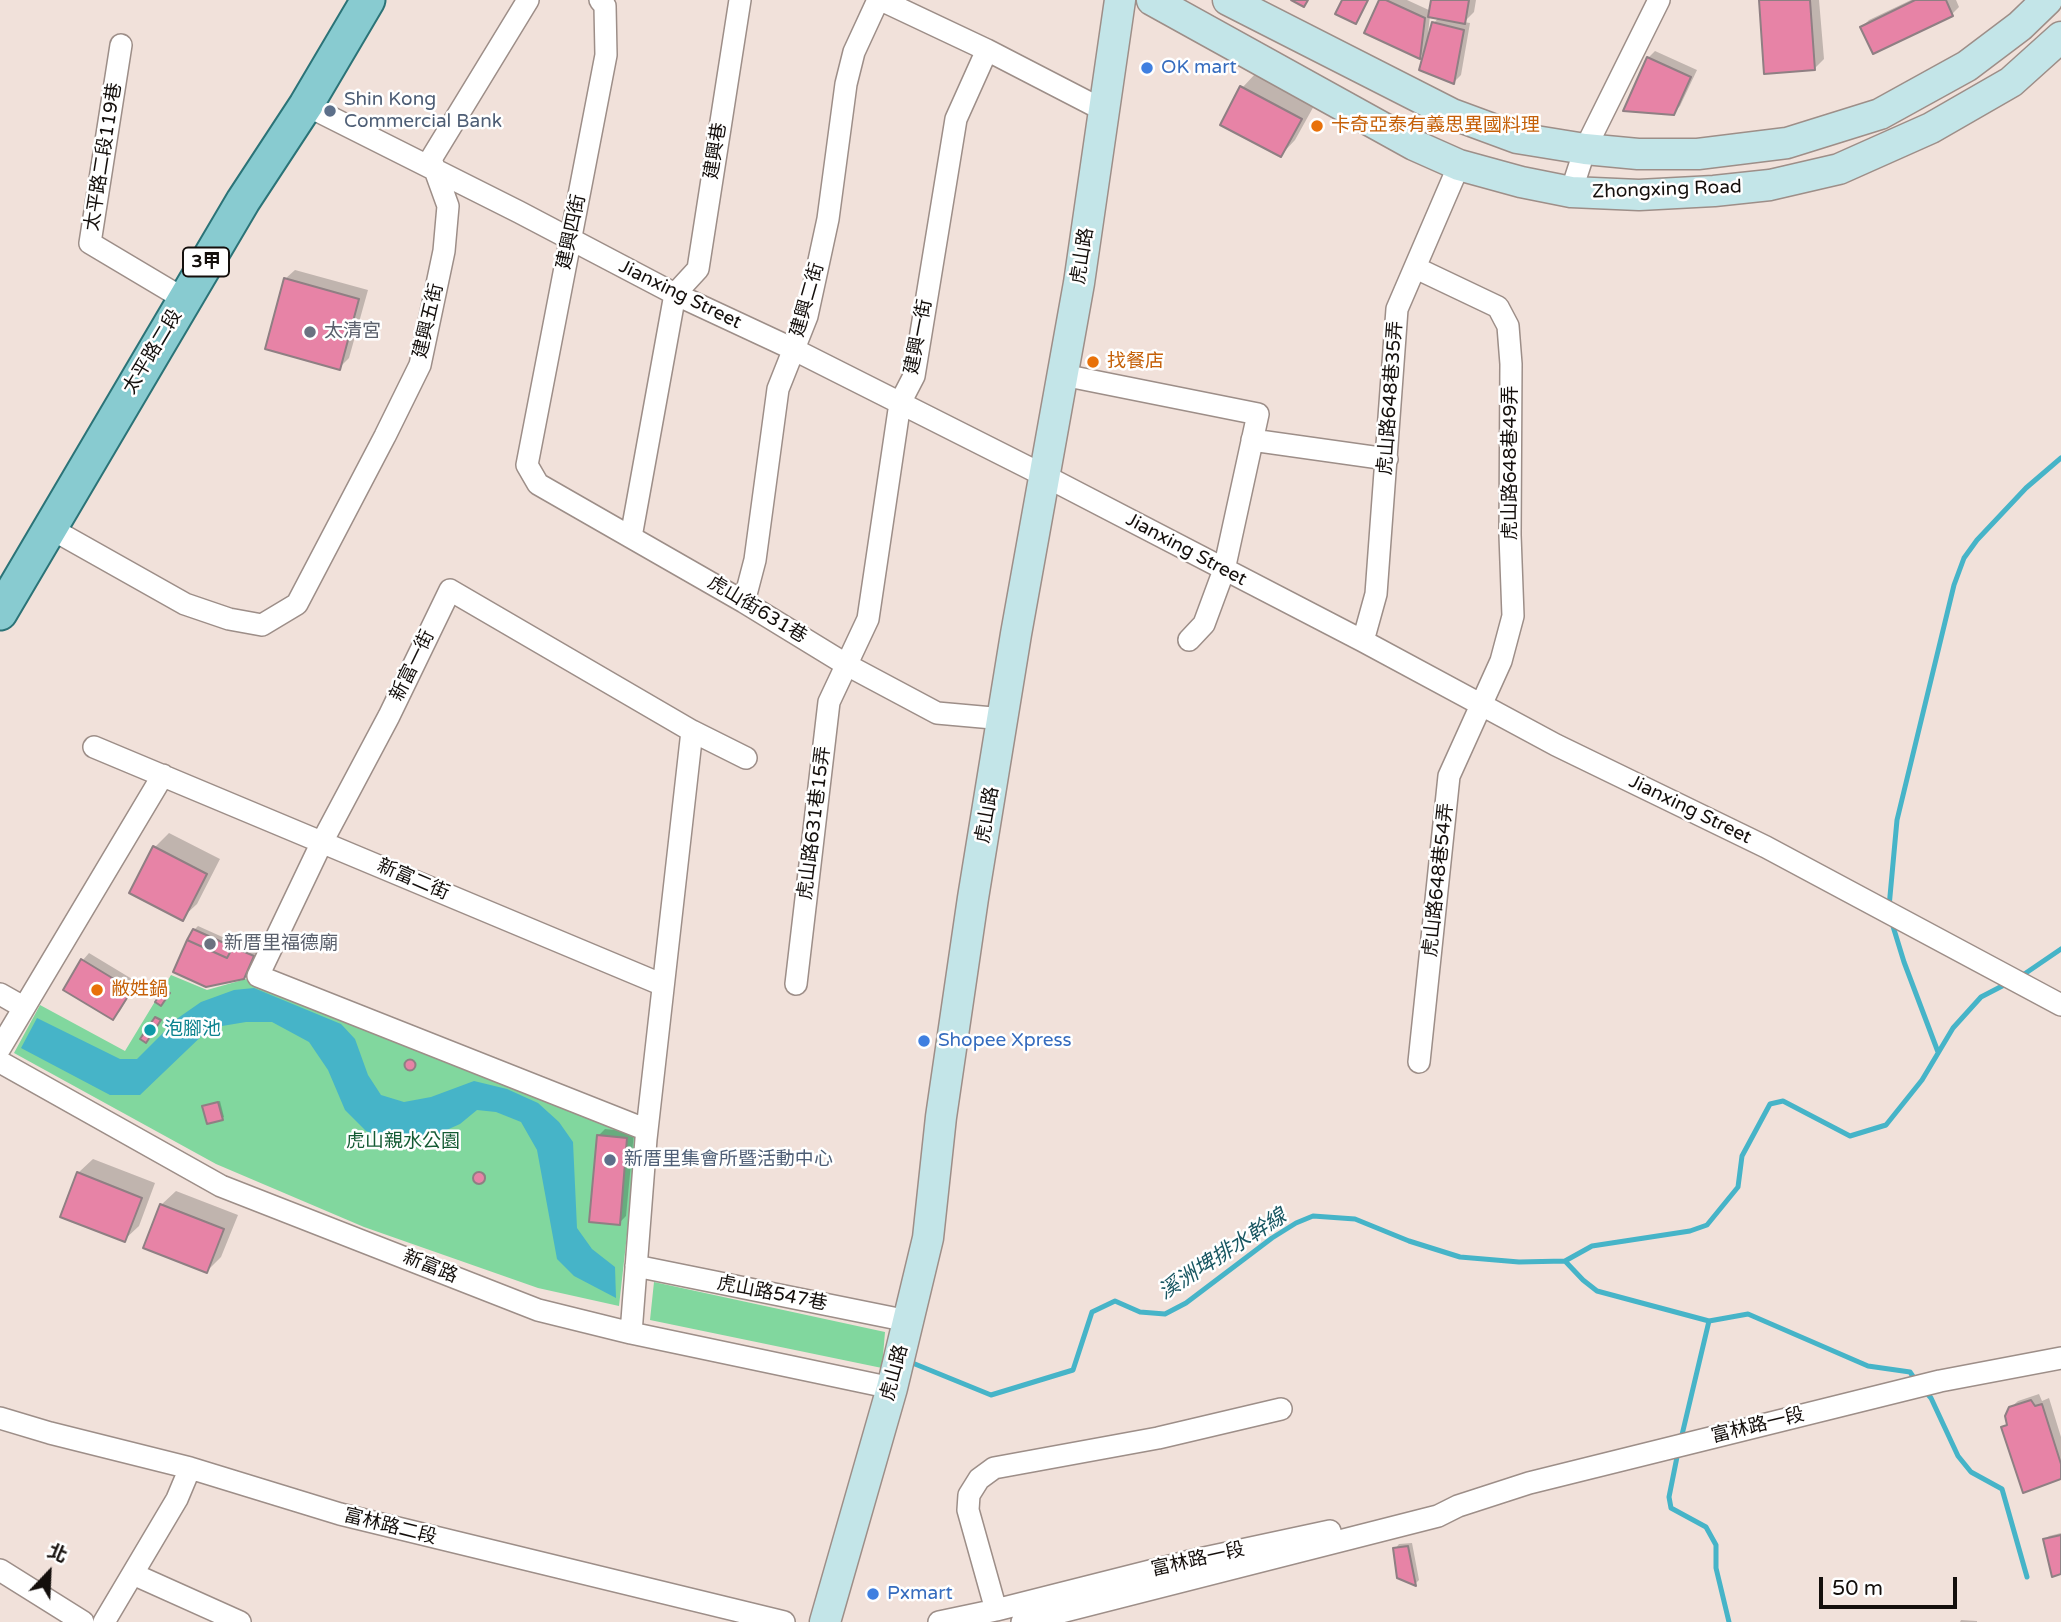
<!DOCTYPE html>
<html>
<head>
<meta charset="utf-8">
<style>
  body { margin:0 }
  #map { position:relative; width:2061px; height:1622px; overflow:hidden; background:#f1e1da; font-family:"Varela Round","Noto Sans TC",sans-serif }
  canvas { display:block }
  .north { position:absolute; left:14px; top:1538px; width:70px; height:70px; -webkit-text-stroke:5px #fff; paint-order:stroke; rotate:23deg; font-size:19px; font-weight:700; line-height:28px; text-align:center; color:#140f0c }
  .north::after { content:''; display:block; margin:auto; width:24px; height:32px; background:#140f0c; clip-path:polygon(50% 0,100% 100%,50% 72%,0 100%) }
  .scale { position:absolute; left:1819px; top:1577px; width:138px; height:32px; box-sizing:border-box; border:4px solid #140f0c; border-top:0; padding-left:9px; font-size:21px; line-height:24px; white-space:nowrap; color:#140f0c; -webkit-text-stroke:5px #fff; paint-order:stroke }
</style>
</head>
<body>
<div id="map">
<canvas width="2061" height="1622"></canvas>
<div class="north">北</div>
<div class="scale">50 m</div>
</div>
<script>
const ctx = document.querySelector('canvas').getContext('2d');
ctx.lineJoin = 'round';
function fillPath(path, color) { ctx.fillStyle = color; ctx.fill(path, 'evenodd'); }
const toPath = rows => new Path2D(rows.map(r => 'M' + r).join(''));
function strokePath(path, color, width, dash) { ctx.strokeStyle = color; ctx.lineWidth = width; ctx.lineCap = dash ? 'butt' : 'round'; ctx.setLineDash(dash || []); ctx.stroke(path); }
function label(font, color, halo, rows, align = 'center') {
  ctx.font = font + ' "Varela Round","Noto Sans TC",sans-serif'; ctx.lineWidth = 5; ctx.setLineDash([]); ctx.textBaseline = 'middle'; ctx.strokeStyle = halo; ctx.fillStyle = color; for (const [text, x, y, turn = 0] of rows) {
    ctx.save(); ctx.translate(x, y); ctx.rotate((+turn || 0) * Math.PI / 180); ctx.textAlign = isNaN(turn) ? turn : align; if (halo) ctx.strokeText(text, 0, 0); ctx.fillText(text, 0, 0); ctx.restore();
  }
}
const green = toPath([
  [171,975,207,990,246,979,638,1136,619,1306,538,1288,364,1227,216,1164,14,1053,40,1005,125,1051],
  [654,1282,885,1332,882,1368,650,1320]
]);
const water = toPath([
  [254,988,341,1024,355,1039,368,1075,381,1095,404,1102,431,1097,474,1081,507,1089,538,1103,559,1122,573,1142,577,1228,592,1249,615,1267,616,1298,574,1276,557,1259,537,1150,521,1122,496,1112,477,1110,460,1124,431,1137,394,1141,366,1131,345,1110,328,1070,309,1042,272,1022,246,1022,210,1028,140,1095,110,1095,21,1048,37,1018,120,1059,137,1059,178,1018,201,1002,234,990]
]);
const shadow = toPath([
  [1381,0,1407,0,1431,11,1433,0,1476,0,1474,12,1464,22,1470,23,1461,75,1454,82,1426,51,1420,57],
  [1430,15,1439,17,1434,23,1430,35,1428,34],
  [1760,0,1819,0,1824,59,1815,68],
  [1911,0,1956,0,1959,7,1952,14,1874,52,1862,27,1869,20],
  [1655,51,1697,70,1680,106,1673,113,1648,58],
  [1256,73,1315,104,1295,140,1281,155,1242,88],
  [295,270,368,290,349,358,339,368,285,279],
  [169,833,220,859,197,904,182,918,155,847],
  [198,926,238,944,241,941,260,949,250,970,243,977,194,930],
  [89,953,137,982,120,1011,113,1018,83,960],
  [411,1059,416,1063,409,1068,406,1064],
  [220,1101,224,1117,222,1118,206,1105],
  [605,1129,634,1132,626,1216,619,1223,598,1136],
  [93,1159,155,1183,139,1226,124,1240,78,1173],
  '476 1177a5 5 0 1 1 10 0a5 5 0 1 1-10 0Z',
  [176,1191,238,1215,221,1257,207,1271,161,1205],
  [2039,1394,2042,1401,2049,1398,2061,1437,2061,1477,2003,1428,2009,1422,2010,1408,2018,1401],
  [2061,1533,2061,1572,2045,1540,2049,1536],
  [1412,1543,1419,1580,1415,1584,1395,1549,1399,1544],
  [1961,1620,1977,1621,1977,1622,1960,1622]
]);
const stream = toPath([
  [1889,907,1897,820,1954,585,1964,558,1977,540,2026,488,2061,458],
  [1892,923,1904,962,1938,1052],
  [2020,977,2061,949],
  [1565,1261,1583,1280,1597,1291,1709,1321,1748,1314,1868,1366,1910,1372,1916,1381],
  [910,1362,991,1395,1073,1370,1092,1312,1115,1301,1140,1312,1165,1314,1186,1303,1272,1238,1296,1223,1313,1216,1355,1219,1409,1241,1460,1257,1519,1262,1565,1261,1592,1246,1690,1231,1707,1225,1738,1187,1742,1156,1770,1104,1783,1101,1850,1136,1886,1125,1922,1080,1953,1028,1981,997,2008,983],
  [1925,1391,1931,1398,1958,1456,1971,1472,2002,1489,2027,1577],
  [1681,1439,1709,1321],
  [1678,1452,1669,1497,1671,1508,1706,1527,1716,1545,1716,1568,1729,1622]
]);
const building = toPath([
  [1291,0,1308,0,1304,7,1291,0],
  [1342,0,1368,0,1356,24,1335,14,1342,0],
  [1379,0,1386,0,1425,18,1420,59,1364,33,1379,0],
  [1431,0,1469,0,1465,24,1428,17,1431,0],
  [1759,0,1810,0,1815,70,1764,74,1759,0],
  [1915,0,1946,0,1953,16,1873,54,1860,27,1915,0],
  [1432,22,1464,30,1454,84,1419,70,1432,22],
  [1647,57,1691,77,1674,115,1623,111,1647,57],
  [1240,86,1302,119,1281,157,1220,125,1240,86],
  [284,278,359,299,340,370,265,349,284,278],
  [153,846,207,874,183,921,129,893,153,846],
  [193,929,233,947,227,958,187,940,193,929],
  [187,940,227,958,233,947,254,956,244,979,206,987,173,972,187,940],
  [81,959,132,990,113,1020,63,990,81,959],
  [164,989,170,993,161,1006,155,1002,164,989],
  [155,1017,161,1020,146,1043,140,1039,155,1017],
  '404.5 1065a5.5 5.5 0 1 1 11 0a5.5 5.5 0 1 1-11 0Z',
  [218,1102,223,1120,207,1124,202,1106,218,1102],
  [597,1135,627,1138,620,1225,589,1222,597,1135],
  '473 1178a6 6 0 1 1 12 0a6 6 0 1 1-12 0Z',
  [77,1172,142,1198,125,1242,60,1217,77,1172],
  [160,1204,224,1229,207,1273,143,1248,160,1204],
  [2031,1400,2035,1406,2042,1404,2061,1464,2061,1479,2023,1493,2001,1427,2007,1425,2005,1416,2009,1407,2031,1400],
  [2061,1535,2061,1574,2052,1577,2043,1539,2061,1535],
  [1408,1546,1416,1586,1397,1578,1393,1548,1408,1546]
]);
const street = toPath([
  [600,0,605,6,606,55,527,465,538,484,744,602,847,665,937,713,1004,719],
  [881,0,987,50,1105,111],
  [121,45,90,243,184,299],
  [306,105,519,212,675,294,793,349,1045,476,1363,641,1556,745,1766,847,2061,1005],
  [1571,192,1585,149,1659,0],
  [1416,268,1498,307,1508,326,1511,364,1510,535,1513,616,1501,661,1449,776,1419,1062],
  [1063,375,1258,414,1224,570,1204,624,1189,640],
  [1252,440,1387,459],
  [50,528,185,604,229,619,262,625,297,604,385,436,420,365,444,251,448,206,431,159,528,0],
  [631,537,675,294,698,269,740,0],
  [744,602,755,560,778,389,807,316,828,219,846,84,854,52,878,0],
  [1363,641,1376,594,1397,309,1459,165],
  [94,747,663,985],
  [796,984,829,702,868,619,900,403,914,376,956,119,987,50],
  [0,994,23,1007],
  [0,1048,163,775],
  [0,1062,221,1186,538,1310,631,1333,892,1388],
  [647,1130,258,976,322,842,389,716,450,590,692,731,746,758],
  [636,1266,908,1321],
  [631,1333,646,1139,692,731],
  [0,1418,50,1433,190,1468,340,1514,784,1622],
  [0,1570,83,1622],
  [133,1574,240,1622],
  [996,1610,968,1510,969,1495,979,1479,994,1468,1158,1438,1281,1409],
  [104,1622,177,1499,190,1468],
  [939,1622,996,1610,1190,1561,1330,1531],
  [1022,1622,1438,1516,1458,1506,1529,1483,1940,1381,2061,1358]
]);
const secondary = toPath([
  [1152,0,1414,145,1459,165,1521,182,1571,192,1639,195,1714,191,1770,185,1839,169,1931,128,2011,82,2061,37],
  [1228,0,1452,114,1517,138,1585,149,1638,154,1698,154,1787,143,1880,114,1967,66,2020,26,2047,0],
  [825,1622,892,1388,928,1238,941,1117,973,898,1016,634,1079,283,1120,0]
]);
const primary = toPath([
  [0,613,243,201,306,105,368,0]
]);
const markers = [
  [1147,68,7,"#3f7fe0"],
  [330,111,7,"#5c6f8a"],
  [1317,126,7,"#e8710a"],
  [310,332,7,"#6b7280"],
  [1093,362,7,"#e8710a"],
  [210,944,7,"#6b7280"],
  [97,990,7,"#e8710a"],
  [150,1030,7,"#0f9aa8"],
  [924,1041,7,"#3f7fe0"],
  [610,1160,7,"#5c6f8a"],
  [873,1594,7,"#3f7fe0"]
];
const shields = [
  [206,262,46]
];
const shieldNames = [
  ["3甲",206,262]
];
const shopNames = [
  ["OK mart",1161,68],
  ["Shopee Xpress",938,1041],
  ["Pxmart",887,1594]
];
const serviceNames = [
  ["Shin Kong",344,100],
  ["Commercial Bank",344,122],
  ["新厝里集會所暨活動中心",624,1160]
];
const foodNames = [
  ["卡奇亞泰有義思異國料理",1331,126],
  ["找餐店",1107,362],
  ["敝姓鍋",111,990]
];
const streetNames = [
  ["建興巷",716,151,-81],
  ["太平路二段119巷",104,157,-81],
  ["Zhongxing Road",1667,190,-2],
  ["建興四街",572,232,-78],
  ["虎山路",1083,256,-81],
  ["Jianxing Street",680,295,26],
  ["建興二街",808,300,-74],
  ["建興五街",429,321,-77],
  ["建興一街",919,337,-79],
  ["太平路二段",153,352,-59],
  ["虎山路648巷35弄",1391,398,-86],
  ["虎山路648巷49弄",1511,463,-90],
  ["Jianxing Street",1186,550,28],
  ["虎山街631巷",757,610,31],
  ["新富一街",413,666,-64],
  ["Jianxing Street",1690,810,26],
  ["虎山路",988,815,-80],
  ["虎山路631巷15弄",815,823,-83],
  ["新富二街",413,880,23],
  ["虎山路648巷54弄",1439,880,-84],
  ["新富路",430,1267,22],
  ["虎山路547巷",772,1294,11],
  ["虎山路",895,1373,-75],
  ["富林路一段",1758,1426,-14],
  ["富林路二段",390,1527,14],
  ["富林路一段",1198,1560,-13]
];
const worshipNames = [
  ["太清宮",324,332],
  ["新厝里福德廟",224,944]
];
const cultureNames = [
  ["泡腳池",164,1030]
];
const parkNames = [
  ["虎山親水公園",403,1142]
];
const waterNames = [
  ["溪洲埤排水幹線",1223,1255,-33]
];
fillPath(green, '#81d79e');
fillPath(water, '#46b4c8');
fillPath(shadow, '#0003');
strokePath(stream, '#46b4c8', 5);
fillPath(building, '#e783a6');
strokePath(building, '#8f7f83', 2);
strokePath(street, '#9d8e88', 24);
strokePath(secondary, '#9d8e88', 33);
strokePath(primary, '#2b7377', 37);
strokePath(street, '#fff', 21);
strokePath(secondary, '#c3e5e8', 30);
strokePath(primary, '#88cbd0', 33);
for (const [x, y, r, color] of markers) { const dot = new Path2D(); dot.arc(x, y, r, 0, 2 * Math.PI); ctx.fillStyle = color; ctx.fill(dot); strokePath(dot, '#fff', 2.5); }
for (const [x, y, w] of shields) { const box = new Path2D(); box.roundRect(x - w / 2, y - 14.5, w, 29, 5); ctx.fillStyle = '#fff'; ctx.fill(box); strokePath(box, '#140f0c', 2); }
label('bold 18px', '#140f0c', null, shieldNames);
label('19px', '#366cbe', '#fff', shopNames, 'left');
label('19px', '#4e5e75', '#fff', serviceNames, 'left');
label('19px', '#c56008', '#fff', foodNames, 'left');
label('19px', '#140f0c', '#fff', streetNames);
label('19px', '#5b616d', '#fff', worshipNames, 'left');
label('19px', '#0d838f', '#fff', cultureNames, 'left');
label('19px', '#155b34', '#fff', parkNames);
label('italic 21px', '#185661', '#fff', waterNames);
</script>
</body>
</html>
